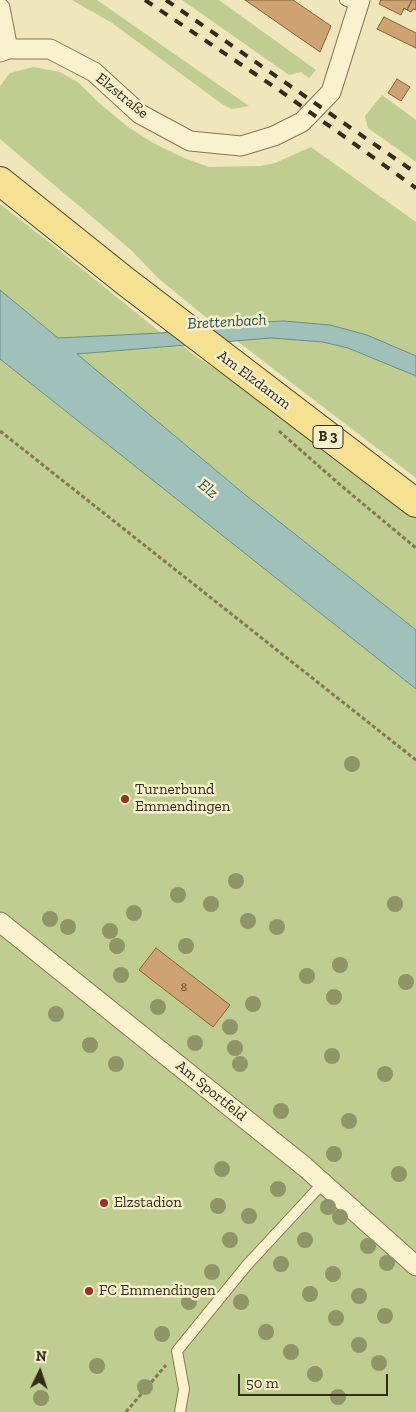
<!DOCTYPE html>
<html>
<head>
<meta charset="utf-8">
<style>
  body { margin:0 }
  #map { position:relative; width:416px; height:1412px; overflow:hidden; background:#efe6bc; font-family:"Zilla Slab",serif }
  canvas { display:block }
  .north { position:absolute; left:15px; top:1347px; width:50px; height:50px; -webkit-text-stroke:4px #f6efcc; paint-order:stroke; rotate:4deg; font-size:14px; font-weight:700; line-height:20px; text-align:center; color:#352b1b }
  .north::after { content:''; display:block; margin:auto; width:18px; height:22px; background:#352b1b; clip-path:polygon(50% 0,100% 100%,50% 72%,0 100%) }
  .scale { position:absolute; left:238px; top:1374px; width:150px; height:22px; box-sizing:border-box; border:2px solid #352b1b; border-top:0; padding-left:6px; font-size:15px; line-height:18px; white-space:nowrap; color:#352b1b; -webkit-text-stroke:4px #f6efcc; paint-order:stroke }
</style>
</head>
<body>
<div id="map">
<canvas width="416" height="1412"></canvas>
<div class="north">N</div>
<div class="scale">50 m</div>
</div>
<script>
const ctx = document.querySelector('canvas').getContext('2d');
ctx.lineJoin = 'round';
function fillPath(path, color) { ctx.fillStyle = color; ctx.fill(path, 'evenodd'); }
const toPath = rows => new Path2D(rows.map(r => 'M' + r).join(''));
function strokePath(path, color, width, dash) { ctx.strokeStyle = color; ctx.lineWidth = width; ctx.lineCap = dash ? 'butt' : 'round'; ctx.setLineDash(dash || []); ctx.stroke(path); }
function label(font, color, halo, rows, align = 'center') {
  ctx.font = font + ' "Zilla Slab",serif'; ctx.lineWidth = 5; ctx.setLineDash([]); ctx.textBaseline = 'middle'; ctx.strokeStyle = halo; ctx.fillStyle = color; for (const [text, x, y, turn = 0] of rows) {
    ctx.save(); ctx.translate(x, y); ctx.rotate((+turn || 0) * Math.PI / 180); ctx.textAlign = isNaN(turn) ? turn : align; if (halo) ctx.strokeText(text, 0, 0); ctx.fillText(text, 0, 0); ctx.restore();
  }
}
const green = toPath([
  [72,0,97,0,249,106,232,109,222,104,112,23],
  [182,0,219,0,316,70,309,78,301,72,289,75],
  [33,67,60,72,79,83,99,103,128,127,153,143,184,158,209,167,260,166,275,163,311,147,416,222,416,356,367,335,330,325,284,321,242,323,219,326,203,315,158,278,131,250,0,139,0,86,10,73],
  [382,95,416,120,416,162,368,128,365,116],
  [0,204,49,242,161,333,58,338,0,290],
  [271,338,323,342,348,348,416,376,416,478,237,341],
  [183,346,195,356,256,395,416,514,416,630,243,493,76,354],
  [0,359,416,689,416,1412,0,1412]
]);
const water = toPath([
  [0,290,58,338,161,333,242,323,284,321,330,325,367,335,416,356,416,376,348,348,323,342,271,338,77,354,243,493,416,630,416,689,0,359,0,290]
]);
const building = toPath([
  [245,0,293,0,331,26,320,52,245,0],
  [381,0,412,0,407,10,404,8,401,15,379,4,381,0],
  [412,0,416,0,416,10,413,9,411,12,407,10,412,0],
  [384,17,416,33,416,48,377,29,384,17],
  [397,79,410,87,401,101,388,93,397,79],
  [156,948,230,1005,213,1027,139,970,156,948]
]);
const path = toPath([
  [0,431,416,760],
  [279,431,338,483,416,548],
  [126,1412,166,1365]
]);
const lane = toPath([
  [345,0,358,6],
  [180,1412,184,1389,177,1351,247,1265,323,1183]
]);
const street = toPath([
  [0,8,8,49],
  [0,52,8,49,50,49,94,72,140,114,190,141,241,146,274,136,302,122,331,92,360,0],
  [0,922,305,1167,416,1266]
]);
const primary = toPath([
  [0,181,125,281,416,503]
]);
const rail = toPath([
  [145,0,279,90,416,188],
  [166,0,416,173]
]);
const trees = [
  [352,764],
  [236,881],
  [178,895],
  [211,904],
  [395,904],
  [134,913],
  [50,919],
  [248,921],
  [68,927],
  [277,927],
  [110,931],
  [117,946],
  [186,946],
  [340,965],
  [121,975],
  [307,976],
  [406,982],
  [334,997],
  [253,1004],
  [158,1007],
  [56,1014],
  [230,1027],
  [195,1043],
  [90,1045],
  [235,1048],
  [332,1056],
  [116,1064],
  [240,1064],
  [385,1074],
  [281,1111],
  [349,1121],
  [334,1154],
  [222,1169],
  [399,1174],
  [278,1189],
  [218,1206],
  [328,1207],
  [249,1216],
  [340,1217],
  [230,1240],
  [305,1240],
  [368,1246],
  [387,1263],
  [281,1264],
  [212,1272],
  [333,1274],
  [310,1294],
  [359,1296],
  [189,1302],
  [241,1302],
  [385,1316],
  [336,1318],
  [266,1332],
  [162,1334],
  [359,1345],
  [291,1352],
  [379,1363],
  [97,1366],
  [315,1374],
  [145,1387],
  [338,1397],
  [41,1398]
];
const markers = [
  [125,799,5,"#983024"],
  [104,1203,5,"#983024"],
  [89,1291,5,"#983024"]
];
const numberNames = [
  ["8",184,988]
];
const shields = [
  [328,437,30]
];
const shieldNames = [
  ["B 3",328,437]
];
const streetNames = [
  ["Elzstraße",122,96,39],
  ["Am Elzdamm",254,380,37],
  ["Am Sportfeld",211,1091,39]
];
const poiNames = [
  ["Turnerbund",135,790],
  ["Emmendingen",135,807],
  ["Elzstadion",114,1203],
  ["FC Emmendingen",99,1291]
];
const waterNames = [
  ["Brettenbach",227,322,-3],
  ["Elz",208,489,39]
];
fillPath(green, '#bfcd90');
fillPath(water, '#a0c0ba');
strokePath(water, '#688d88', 1);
fillPath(building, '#cfa371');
strokePath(building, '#87623b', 1);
strokePath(lane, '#877655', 12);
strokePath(street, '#877655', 21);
strokePath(primary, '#54432a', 30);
strokePath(path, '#877655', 3, [4, 2.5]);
strokePath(lane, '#faf2cf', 10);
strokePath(street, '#faf2cf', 19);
strokePath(primary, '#f5e191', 28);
strokePath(rail, '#352b1b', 4, [9, 9]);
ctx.fillStyle = '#8f9567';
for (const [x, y] of trees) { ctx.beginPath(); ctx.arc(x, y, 8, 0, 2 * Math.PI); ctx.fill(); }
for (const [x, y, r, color] of markers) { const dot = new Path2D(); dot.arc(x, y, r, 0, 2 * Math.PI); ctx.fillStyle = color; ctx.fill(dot); strokePath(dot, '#f6efcc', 2); }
label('12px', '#5c4930', null, numberNames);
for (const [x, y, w] of shields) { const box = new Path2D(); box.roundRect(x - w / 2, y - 11.5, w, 23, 4); ctx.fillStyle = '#f6efcc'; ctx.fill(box); strokePath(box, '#352b1b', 1); }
label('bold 14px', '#352b1b', null, shieldNames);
label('15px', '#352b1b', '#f6efcc', streetNames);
label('15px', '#352b1b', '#f6efcc', poiNames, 'left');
label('italic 16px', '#295456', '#f6efcc', waterNames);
</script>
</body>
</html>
